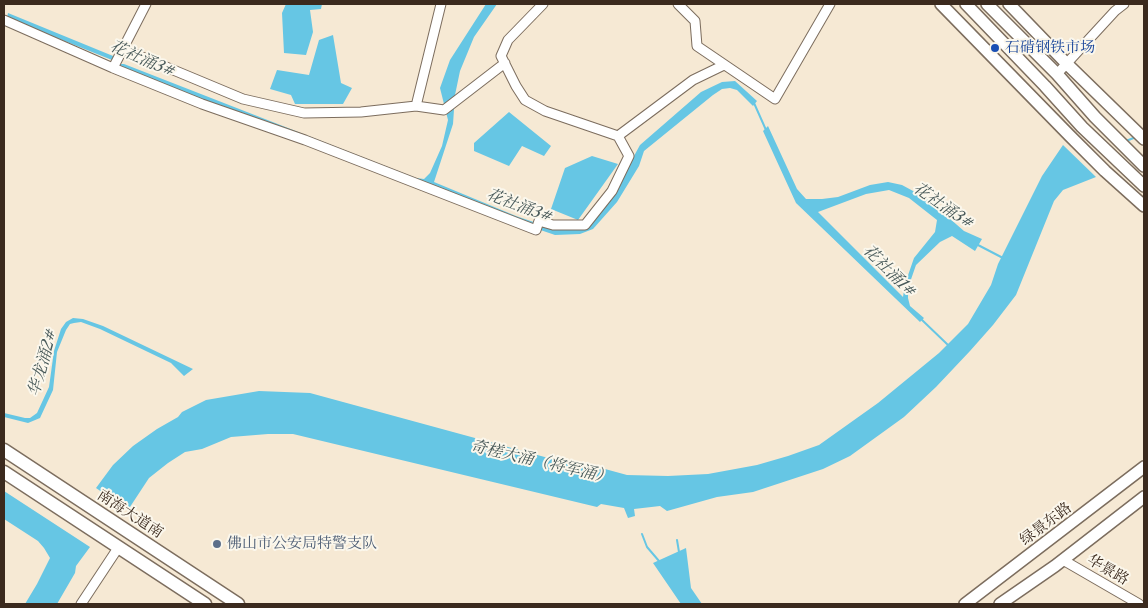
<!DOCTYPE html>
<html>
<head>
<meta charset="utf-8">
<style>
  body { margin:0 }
  #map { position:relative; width:1148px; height:608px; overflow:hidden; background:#f6e9d4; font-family:"Libre Caslon Text",serif }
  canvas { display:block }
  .frame { position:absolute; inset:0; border:5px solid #3b2a1e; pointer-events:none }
</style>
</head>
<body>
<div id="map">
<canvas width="1148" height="608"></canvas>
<div class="frame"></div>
</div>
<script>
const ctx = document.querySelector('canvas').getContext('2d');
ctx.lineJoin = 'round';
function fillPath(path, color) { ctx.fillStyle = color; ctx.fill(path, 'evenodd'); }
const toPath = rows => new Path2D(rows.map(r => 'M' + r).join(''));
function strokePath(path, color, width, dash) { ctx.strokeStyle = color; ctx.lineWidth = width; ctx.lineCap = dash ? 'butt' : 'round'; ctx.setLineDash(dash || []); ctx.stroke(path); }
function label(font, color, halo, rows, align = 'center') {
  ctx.font = font + ' "Libre Caslon Text","Noto Serif SC",serif'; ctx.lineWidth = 4; ctx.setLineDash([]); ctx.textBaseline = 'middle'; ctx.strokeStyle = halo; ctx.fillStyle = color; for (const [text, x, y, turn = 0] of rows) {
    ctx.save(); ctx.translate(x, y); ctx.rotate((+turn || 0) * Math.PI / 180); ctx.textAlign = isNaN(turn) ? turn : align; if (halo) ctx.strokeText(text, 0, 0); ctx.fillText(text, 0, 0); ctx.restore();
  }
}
const water = toPath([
  [286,4,322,4,321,9,310,10,313,32,306,55,284,53,282,13],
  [486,4,497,4,474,37,460,71,455,95,453,124,434,182,516,216,551,228,578,227,611,198,640,145,701,92,722,82,735,81,757,101,753,106,737,90,730,88,722,89,713,95,644,151,639,166,617,202,593,229,580,234,555,235,482,210,119,67,121,64,124,64,416,178,424,179,430,173,442,146,448,120,440,88,450,60],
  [8,13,113,56,116,57,112,60,7,18],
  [333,35,341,83,352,88,343,104,295,104,291,95,270,89,277,70,309,75,319,40],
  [509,112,551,146,544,156,522,146,509,166,474,151,474,143],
  [768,126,797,189,806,199,822,199,838,197,870,185,888,182,902,185,926,198,964,231,982,239,975,251,952,236,940,242,916,265,908,288,908,298,910,306,924,318,920,322,796,203,763,131],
  [889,190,909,198,937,220,935,232,914,258,905,284,903,297,818,212,866,194],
  [1063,145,1096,177,1063,190,1054,201,1016,295,993,325,970,351,936,387,904,417,850,456,823,469,753,492,717,497,667,511,660,506,634,509,635,516,628,518,624,508,601,504,597,507,293,434,268,434,231,437,202,449,185,452,168,463,149,478,128,510,96,488,113,465,133,446,157,429,178,417,182,412,206,400,259,391,310,393,552,459,594,466,627,475,668,476,708,474,757,465,788,456,819,445,878,403,939,353,968,324,991,285,998,264,1042,176],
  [592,156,618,164,578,220,551,209,565,168],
  [73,318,83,319,103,326,193,369,184,376,171,363,100,329,81,322,74,323,70,324,66,330,57,352,53,390,40,418,28,423,4,417,4,413,25,418,30,418,37,413,49,387,54,351,61,329,66,322],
  [4,491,90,547,76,566,75,573,57,604,25,604,37,584,50,558,44,548,38,541,4,519],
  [686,548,691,588,702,604,681,604,653,563]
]);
const stream = toPath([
  [754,103,766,130],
  [1126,141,1136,137],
  [978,245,1003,258],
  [921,319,948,345],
  [642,534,647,547,659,561],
  [677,540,679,552]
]);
const minor = toPath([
  [543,4,508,40,501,56,516,86,525,100,545,111,618,136,693,80,724,65],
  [678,4,695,21,697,46,775,99,830,4],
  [4,20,113,68,146,4],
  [123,49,243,99,304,113,361,112,416,106,444,110,505,63],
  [113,68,202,104,305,140,536,230,539,221,553,225,585,225,612,191,629,156,618,136],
  [1057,74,1115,11,1124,4],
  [416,106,441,4],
  [1063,560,1139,604],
  [81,604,118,548]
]);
const major = toPath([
  [941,4,1069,135,1105,171,1144,206],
  [966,4,1045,86,1082,127,1144,186],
  [987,4,1057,74,1095,117,1144,166],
  [1009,4,1066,63,1144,139],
  [965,604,1144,467],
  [1000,604,1055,566,1144,497]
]);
const highway = toPath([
  [4,450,238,604],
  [4,472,205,604]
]);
const markers = [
  [995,48,5,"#1a4fb4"],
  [217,544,5,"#5c6f8a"]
];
const transitNames = [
  ["石𬒔钢铁市场",1005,48]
];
const streetNames = [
  ["南海大道南",130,514,33],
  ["绿景东路",1046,524,-37],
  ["华景路",1108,570,30]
];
const serviceNames = [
  ["佛山市公安局特警支队",227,544]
];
const waterNames = [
  ["花社涌3#",142,59,24],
  ["花社涌3#",519,206,21],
  ["花社涌3#",943,206,35],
  ["花社涌1#",889,271,45],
  ["华龙涌2#",43,363,-74],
  ["奇槎大涌（将军涌）",541,462,13]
];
fillPath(water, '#66c6e4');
strokePath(stream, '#66c6e4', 2);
strokePath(minor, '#7c6d5e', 11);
strokePath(major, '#7c6d5e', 14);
strokePath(highway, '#7c6d5e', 15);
strokePath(minor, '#fff', 9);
strokePath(major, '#fff', 11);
strokePath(highway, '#fff', 12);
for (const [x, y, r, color] of markers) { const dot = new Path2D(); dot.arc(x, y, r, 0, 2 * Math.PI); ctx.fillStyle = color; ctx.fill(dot); strokePath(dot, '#fbf7ec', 2); }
label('15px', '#164399', '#fbf7ec', transitNames, 'left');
label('15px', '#3b2a1e', '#fbf7ec', streetNames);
label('15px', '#4e5e75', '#fbf7ec', serviceNames, 'left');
label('italic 16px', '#485959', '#fbf7ec', waterNames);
</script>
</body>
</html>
